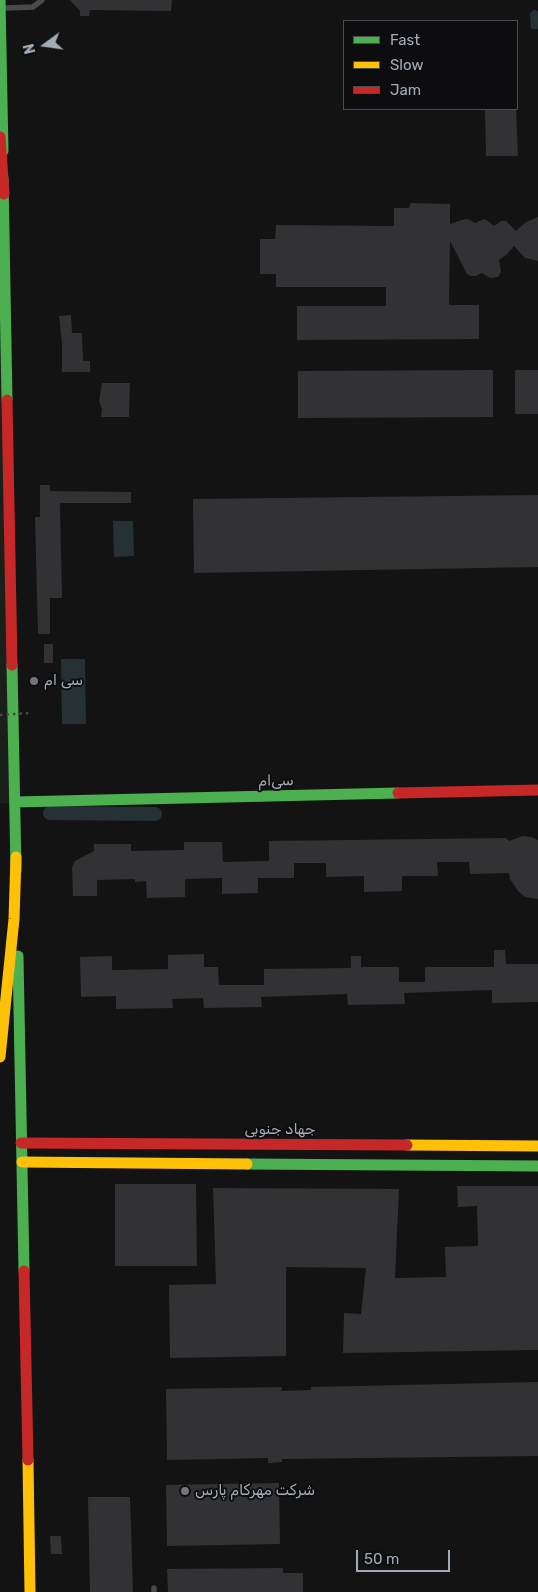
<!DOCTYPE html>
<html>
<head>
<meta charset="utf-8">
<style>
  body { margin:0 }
  #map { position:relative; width:538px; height:1592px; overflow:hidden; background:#131313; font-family:Rubik,sans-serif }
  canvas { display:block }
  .legend { position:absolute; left:343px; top:20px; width:175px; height:90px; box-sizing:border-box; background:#0d0d0f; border:1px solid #494d51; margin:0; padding:6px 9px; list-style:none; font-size:15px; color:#a3acb5 }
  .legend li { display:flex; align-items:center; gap:10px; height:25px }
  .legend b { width:25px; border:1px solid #494d51 }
  .north { position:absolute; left:20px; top:20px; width:50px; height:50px; -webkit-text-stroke:4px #0d0d0f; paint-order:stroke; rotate:256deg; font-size:14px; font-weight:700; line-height:20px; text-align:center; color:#a3acb5 }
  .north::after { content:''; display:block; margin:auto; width:18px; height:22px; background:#a3acb5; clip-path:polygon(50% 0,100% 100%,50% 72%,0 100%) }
  .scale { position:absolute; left:356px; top:1550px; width:94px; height:22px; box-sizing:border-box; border:2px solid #a3acb5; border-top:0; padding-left:6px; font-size:15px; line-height:18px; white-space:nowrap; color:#a3acb5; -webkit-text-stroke:4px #0d0d0f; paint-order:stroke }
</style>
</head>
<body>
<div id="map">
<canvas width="538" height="1592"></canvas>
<ul class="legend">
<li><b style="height:6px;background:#4caf50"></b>Fast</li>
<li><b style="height:6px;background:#ffc107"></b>Slow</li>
<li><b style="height:6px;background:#c62828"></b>Jam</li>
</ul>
<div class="north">N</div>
<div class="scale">50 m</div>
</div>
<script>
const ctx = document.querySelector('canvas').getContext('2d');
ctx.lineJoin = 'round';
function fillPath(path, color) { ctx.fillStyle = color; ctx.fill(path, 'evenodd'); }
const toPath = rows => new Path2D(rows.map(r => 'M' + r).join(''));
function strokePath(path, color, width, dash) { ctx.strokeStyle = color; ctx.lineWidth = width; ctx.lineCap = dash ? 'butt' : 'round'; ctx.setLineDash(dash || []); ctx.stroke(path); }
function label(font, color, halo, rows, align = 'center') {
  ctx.font = font + ' Rubik,Vazirmatn,sans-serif'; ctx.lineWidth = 4; ctx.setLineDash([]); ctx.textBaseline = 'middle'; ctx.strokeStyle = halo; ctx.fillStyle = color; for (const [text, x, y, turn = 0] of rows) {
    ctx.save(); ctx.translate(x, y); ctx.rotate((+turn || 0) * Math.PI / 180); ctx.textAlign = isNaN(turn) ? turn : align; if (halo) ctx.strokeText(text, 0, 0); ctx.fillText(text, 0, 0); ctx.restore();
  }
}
const green = toPath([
  [0,253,11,803,0,803]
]);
const water = toPath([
  [534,10,538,11,538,29,531,29,530,15,531,12],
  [113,521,133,521,134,556,114,557],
  [61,659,85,659,86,724,62,724]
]);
const canal = toPath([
  [50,813,155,814]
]);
const building = toPath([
  [70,0,172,0,171,11,90,10,89,16,80,16,80,11],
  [485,109,516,109,518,156,486,156],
  [411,203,450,204,450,224,465,219,470,220,475,223,484,219,488,221,494,226,501,221,506,221,516,231,526,222,538,217,538,261,525,258,514,246,507,254,499,260,501,272,498,277,490,278,482,273,476,276,471,276,467,274,450,241,449,305,479,305,479,339,297,340,297,306,386,306,386,287,276,287,276,274,260,274,260,239,275,239,276,225,394,226,394,208,409,208],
  [71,315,72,333,82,333,83,361,90,361,90,372,62,372,62,343,59,316],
  [493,370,493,417,298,418,298,371],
  [515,370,538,370,538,414,515,414],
  [102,383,130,383,129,417,101,417,102,409,99,401],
  [40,485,50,485,50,491,131,492,131,503,60,503,62,598,50,598,50,634,38,634,35,517,40,517],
  [538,495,538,567,194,573,193,499],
  [44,644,53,644,53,663,44,663],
  [523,836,531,837,538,840,538,899,525,897,518,891,510,879,509,873,470,874,469,862,437,862,438,876,402,876,402,891,364,892,364,876,326,877,326,863,294,863,294,878,258,878,258,893,222,894,222,878,185,879,185,897,147,898,146,881,135,882,135,879,97,880,97,896,73,896,72,867,75,861,94,851,94,844,131,844,131,851,184,850,184,842,222,842,223,862,269,861,269,841,506,838,509,841],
  [494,950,505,950,506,964,538,964,538,1002,492,1003,492,990,404,993,405,1004,348,1005,347,994,261,997,262,1007,204,1008,203,998,172,999,173,1008,116,1009,116,996,81,997,80,957,112,956,112,970,168,969,168,955,204,954,204,967,218,967,219,985,264,985,264,969,351,968,351,956,361,956,361,967,399,967,399,982,425,982,425,967,494,967],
  [115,1184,196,1184,197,1266,115,1266],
  [457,1186,538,1186,538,1350,343,1353,344,1313,361,1314,366,1268,286,1267,286,1356,170,1358,169,1285,216,1284,213,1188,399,1189,395,1278,446,1277,445,1247,478,1246,477,1206,458,1207],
  [538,1382,538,1456,282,1459,282,1462,268,1463,268,1458,167,1460,166,1389,282,1387,281,1391,311,1390,311,1387],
  [279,1483,280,1544,167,1546,166,1485],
  [88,1497,130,1497,133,1592,90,1592],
  [50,1536,61,1536,62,1554,51,1554],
  [283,1568,283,1573,303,1573,303,1592,168,1592,167,1569]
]);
const lane = toPath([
  [4,8,33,7,42,0],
  [154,1592,154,1588]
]);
const fast = toPath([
  [0,0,3,151],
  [3,178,7,400],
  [12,665,16,871],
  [15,802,398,793],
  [18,956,24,1271],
  [247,1164,538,1166]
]);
const slow = toPath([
  [0,1057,14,919,16,857],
  [407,1145,538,1146],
  [22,1162,247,1164],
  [28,1460,30,1592]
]);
const jam = toPath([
  [0,137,4,194],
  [7,400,12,665],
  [398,793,538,790],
  [21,1143,407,1145],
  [24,1271,28,1460]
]);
const pathBridge = toPath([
  [0,715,29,713]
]);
const markers = [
  [34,681,5,"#71767c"],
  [185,1491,5,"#71767c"]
];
const poiNames = [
  ["سی ام",44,681],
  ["شرکت مهرکام پارس",195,1491]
];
const streetNames = [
  ["سی‌ام",276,781,-1],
  ["جهاد جنوبی",280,1130]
];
fillPath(green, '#192019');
fillPath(water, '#263135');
strokePath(canal, '#263135', 14);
fillPath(building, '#323234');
strokePath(lane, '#474a4c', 5.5);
strokePath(fast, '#4caf50', 11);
strokePath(slow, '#ffc107', 11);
strokePath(jam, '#c62828', 11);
strokePath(pathBridge, '#494a4e', 2.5, [2.5, 4]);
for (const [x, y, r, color] of markers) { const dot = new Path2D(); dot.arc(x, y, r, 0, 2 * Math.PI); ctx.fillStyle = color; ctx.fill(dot); strokePath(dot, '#0d0d0f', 2); }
label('15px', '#a3acb5', '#0d0d0f', poiNames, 'left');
label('15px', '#a3acb5', '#0d0d0f', streetNames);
</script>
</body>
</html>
